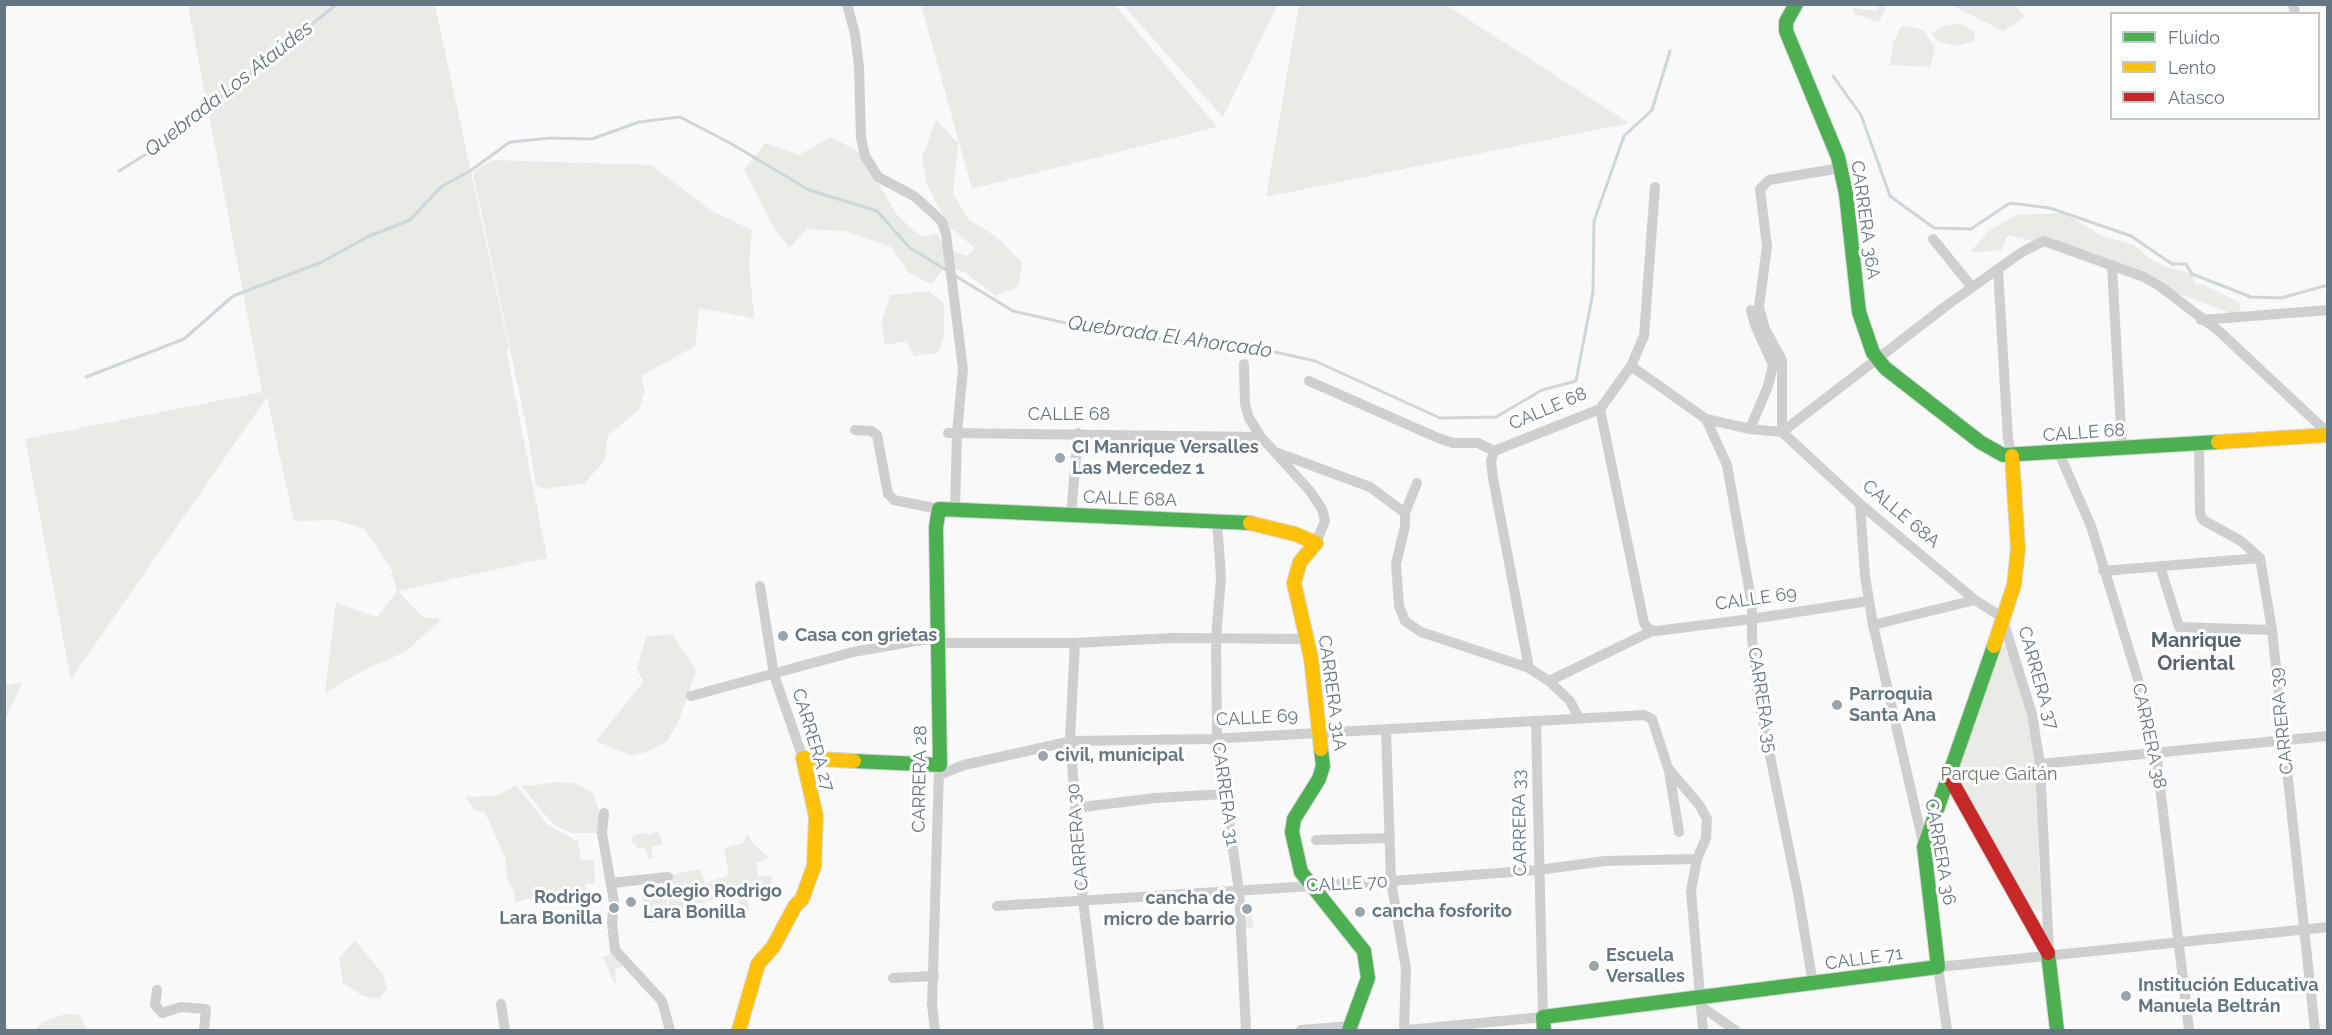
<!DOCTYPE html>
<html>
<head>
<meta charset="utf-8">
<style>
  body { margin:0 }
  #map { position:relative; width:2332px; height:1035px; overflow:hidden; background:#f9f9f9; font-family:Raleway,sans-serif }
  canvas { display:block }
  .frame { position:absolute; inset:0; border:6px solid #657683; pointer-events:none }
  .legend { position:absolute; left:2110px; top:12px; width:210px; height:108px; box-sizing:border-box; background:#fff; border:2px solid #c1c8cd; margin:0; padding:8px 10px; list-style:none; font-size:18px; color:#657683 }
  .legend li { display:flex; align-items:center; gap:12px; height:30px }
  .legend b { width:30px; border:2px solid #c1c8cd }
</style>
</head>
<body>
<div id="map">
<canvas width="2332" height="1035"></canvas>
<div class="frame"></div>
<ul class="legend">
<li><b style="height:8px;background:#4caf50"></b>Fluido</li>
<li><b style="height:8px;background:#ffc107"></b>Lento</li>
<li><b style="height:8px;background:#c62828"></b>Atasco</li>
</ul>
</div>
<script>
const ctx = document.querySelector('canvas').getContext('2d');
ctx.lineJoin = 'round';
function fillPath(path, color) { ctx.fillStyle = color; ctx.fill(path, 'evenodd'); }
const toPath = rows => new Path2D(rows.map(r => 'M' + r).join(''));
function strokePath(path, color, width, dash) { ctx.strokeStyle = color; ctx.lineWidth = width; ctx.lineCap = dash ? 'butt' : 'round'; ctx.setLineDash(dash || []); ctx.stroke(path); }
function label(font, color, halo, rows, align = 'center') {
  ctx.font = font + ' Raleway,sans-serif'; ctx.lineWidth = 6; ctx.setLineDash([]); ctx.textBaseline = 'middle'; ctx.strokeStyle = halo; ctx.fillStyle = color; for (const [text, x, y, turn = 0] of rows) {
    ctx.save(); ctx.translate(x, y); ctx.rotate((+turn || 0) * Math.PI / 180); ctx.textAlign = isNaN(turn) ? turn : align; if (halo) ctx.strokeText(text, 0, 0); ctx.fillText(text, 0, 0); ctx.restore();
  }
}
const green = toPath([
  [1949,4,2015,5,2025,17,2003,31],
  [188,5,435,5,509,349,506,350,547,558,398,591,424,618,443,618,405,652,364,670,325,693,336,603,377,617,397,591,391,569,365,529,336,520,294,521,267,397,71,679,25,439,262,392],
  [921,5,1115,5,1217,127,972,189],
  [1123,5,1278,5,1223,117],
  [1299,5,1446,5,1629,123,1266,197],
  [1878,5,1887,5,1879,22,1854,14,1853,8,1877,11],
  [1960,23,1974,32,1975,41,1958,46,1940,42,1930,34,1944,26],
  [1902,25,1923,30,1935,47,1930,67,1890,65,1893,43],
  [936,120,958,143,953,193,968,219,998,238,1022,263,1019,286,996,296,967,274,947,265,931,284,909,273,891,247,845,231,807,229,789,248,773,226,744,170,765,143,799,155,831,137,858,151,898,216,921,237,938,234,945,249,967,256,975,248,949,227,927,185,922,157],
  [493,160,651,165,712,211,752,230,749,264,754,318,699,308,695,346,641,376,645,391,639,410,608,435,605,460,585,483,545,489,536,486,526,425,473,172],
  [2065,213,2102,236,2134,245,2150,259,2166,267,2192,274,2196,285,2202,284,2239,302,2242,317,2037,242,2008,235,2001,251,1970,252,1990,230,2016,215],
  [929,291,944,304,944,335,938,353,914,356,906,341,885,345,882,321,890,295],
  [672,634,696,671,679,720,667,741,649,751,632,756,596,741,643,682,637,668,646,637],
  [2006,644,2026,689,2041,779,2038,832,2041,913,2018,898,1950,778,1986,666],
  [22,683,5,720,5,685],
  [556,782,574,783,593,793,599,812,598,833,571,833,553,824,521,785,530,786],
  [516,785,548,825,578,841,581,860,594,860,595,883,585,884,586,904,526,899,515,903,514,891,508,881,505,857,491,825,484,812,476,811,465,797,497,796],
  [657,830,663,844,651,847,653,858,649,859,645,847,636,849,636,843,632,843,631,837,643,833,651,835],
  [747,833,754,844,769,858,756,863,758,876,772,876,771,884,751,888,752,894,747,898,750,910,742,910,736,894,681,908,684,920,668,921,670,875,700,869,705,883,729,875,724,848,743,843],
  [666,879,667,921,643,922,642,881],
  [1242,902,1251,902,1253,928,1243,928],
  [355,941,383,974,387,989,379,999,363,996,343,983,339,957],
  [615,952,626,965,615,970,616,987,604,959,600,958],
  [65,1014,79,1015,88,1030,35,1030,41,1023]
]);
const stream = toPath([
  [1833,76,1861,115,1890,196,1934,228,1971,229,2010,203,2050,208,2131,236,2172,264,2186,264,2192,274,2251,297,2281,298,2328,285],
  [119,171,164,143,337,4],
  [954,275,1013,311,1109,333,1266,350,1315,361,1440,418,1496,417,1542,390,1576,381,1593,292,1594,221,1624,136,1652,110,1670,51],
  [86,377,184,339,233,296,322,262,367,237,410,220,441,187,470,171,510,142,551,138,592,139,639,122,680,117,730,143,809,190,877,211,910,248,948,271]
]);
const street = toPath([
  [847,4,855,34,859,67,861,138,865,156,878,177,914,196,933,213,942,222,946,234,963,369,957,433,955,510],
  [2293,4,2295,14],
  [1933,239,1972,287],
  [2112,265,2122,448],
  [1998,270,2008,439,2012,456],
  [2201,320,2328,310],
  [1244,364,1245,404,1249,418,1261,437,1310,491,1322,509,1325,521,1316,543],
  [1631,366,1706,419,1750,429,1782,432],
  [1309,381,1438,438,1453,443,1478,443,1494,451],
  [1600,409,1644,623,1649,629,1656,631,1751,619,1869,601],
  [1706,419,1727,465,1752,605,1752,638,1759,702,1798,893,1813,984],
  [1750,429,1768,386,1773,365,1755,325,1751,310],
  [855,430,871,431,877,435,888,494,894,500,939,509],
  [1782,432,1950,303,2022,252,2044,241,2144,277,2161,287,2220,332,2328,433],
  [1782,432,1860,504,1975,600,2002,617,2032,714,2040,764,2049,953],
  [1782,432,1782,360,1765,329,1759,307,1767,246,1760,189,1769,180,1841,168],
  [948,433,1261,437],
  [2199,443,2200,514,2203,520,2241,541,2260,558,2272,630,2315,1030],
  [1494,451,1600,409,1631,366,1644,336,1655,187],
  [1494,451,1491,461,1493,478,1529,668],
  [1278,453,1370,487,1405,513],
  [2059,453,2091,526,2145,702,2156,753,2189,1030],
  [1417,483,1405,513,1405,526,1396,564,1399,606,1405,621,1421,632,1529,668,1549,681,1570,701,1579,718],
  [1860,504,1865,576,1873,625,1924,847],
  [1071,515,1078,433],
  [1217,521,1221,578,1216,638,1217,738,1239,891,1246,1030],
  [2160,566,2179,627,2272,630],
  [2103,571,2260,558],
  [760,586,774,675,803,758],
  [1873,625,1975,600],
  [939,643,1075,643,1172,638,1308,639],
  [1075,643,1070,739,1083,900,1099,1030],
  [1549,681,1652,631],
  [691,696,853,652,939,637],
  [1386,730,1391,881,1406,969,1404,1030],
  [2040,764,2328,736],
  [1669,771,1679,832],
  [939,775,964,765,1072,741,1210,739,1644,715,1652,719,1668,768,1700,806,1707,819,1706,838,1697,859,1691,891,1703,1030],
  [1075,808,1155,798,1226,794],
  [604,813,602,833,614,902,612,922,615,950,662,1001,670,1030],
  [1316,840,1389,838],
  [611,883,668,877],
  [997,906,1391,881,1539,870,1605,861,1697,859],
  [893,978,934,976],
  [157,990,155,1005,162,1013,181,1007,206,1009,204,1030],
  [501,1004,505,1030],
  [1702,1007,1735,1030],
  [935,1030,932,1005,939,770],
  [1301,1030,1351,1026],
  [1407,1030,1543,1017,1536,722],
  [1947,1030,1938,967,2328,927]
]);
const fast = toPath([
  [1796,4,1786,22,1786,31,1838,157,1846,194,1859,312,1873,353,1885,368,1980,442,2003,455,2218,442],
  [1321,749,1323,766,1319,779,1294,819,1292,832,1301,872,1364,951,1368,978,1349,1030],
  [854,761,940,765,936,527,939,509,1250,523],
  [2048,953,2057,1030],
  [1544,1030,1543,1017,1938,967,1924,847,1994,646]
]);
const slow = toPath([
  [2218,442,2328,435],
  [1250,523,1295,534,1316,543,1300,562,1294,583,1311,658,1321,749],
  [1994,646,2014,585,2018,549,2012,456],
  [739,1030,758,964,773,947,795,906,802,899,814,866,816,816,803,758,854,761]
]);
const jam = toPath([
  [1950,778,2048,953]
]);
const markers = [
  [1060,458,6,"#99a4ac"],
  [783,636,6,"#99a4ac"],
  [1837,705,6,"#99a4ac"],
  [1043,756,6,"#99a4ac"],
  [631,902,6,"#99a4ac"],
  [614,908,6,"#99a4ac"],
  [1247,909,6,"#99a4ac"],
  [1360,912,6,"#99a4ac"],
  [1594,966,6,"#99a4ac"],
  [2126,996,6,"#99a4ac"]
];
const streetNames = [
  ["CARRERA 36A",1865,220,82],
  ["CALLE 68",1548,409,-23],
  ["CALLE 68",1069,415],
  ["CALLE 68",2084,433,-4],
  ["CALLE 68A",1130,499,2],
  ["CALLE 68A",1901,514,40],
  ["CALLE 69",1756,599,-8],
  ["CARRERA 37",2038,678,74],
  ["CARRERA 31A",1332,693,82],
  ["CARRERA 35",1762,700,81],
  ["CALLE 69",1257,718,-3],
  ["CARRERA 39",2282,721,-96],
  ["CARRERA 38",2149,736,78],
  ["CARRERA 27",813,740,73],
  ["CARRERA 28",920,779,-89],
  ["CARRERA 31",1225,794,82],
  ["CARRERA 33",1520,823,-91],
  ["CARRERA 30",1078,837,-95],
  ["CARRERA 36",1940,852,80],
  ["CALLE 70",1347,884,-3],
  ["CALLE 71",1864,959,-8]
];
const poiNames = [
  ["CI Manrique Versalles",1072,448],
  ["Las Mercedez 1",1072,469],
  ["Casa con grietas",795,636],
  ["Parroquia",1849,695],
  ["Santa Ana",1849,716],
  ["civil, municipal",1055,756],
  ["Colegio Rodrigo",643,892],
  ["Lara Bonilla",643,913],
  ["Rodrigo",602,898,"right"],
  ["Lara Bonilla",602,919,"right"],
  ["cancha de",1235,899,"right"],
  ["micro de barrio",1235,920,"right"],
  ["cancha fosforito",1372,912],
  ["Escuela",1606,956],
  ["Versalles",1606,977],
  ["Institución Educativa",2138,986],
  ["Manuela Beltrán",2138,1007]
];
const parkNames = [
  ["Parque Gaitán",1999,775]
];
const waterNames = [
  ["Quebrada Los Ataúdes",229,89,-38],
  ["Quebrada El Ahorcado",1170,337,8]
];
const neighbourhoodNames = [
  ["Manrique",2196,641],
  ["Oriental",2196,664]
];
fillPath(green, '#e8ebe6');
strokePath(stream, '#ced6d9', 3);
strokePath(fast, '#d5d6d7', 16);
strokePath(slow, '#d5d6d7', 16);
strokePath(jam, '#d5d6d7', 16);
strokePath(street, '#cecfd0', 10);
strokePath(fast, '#4caf50', 14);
strokePath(slow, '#ffc107', 14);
strokePath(jam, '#c62828', 14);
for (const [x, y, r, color] of markers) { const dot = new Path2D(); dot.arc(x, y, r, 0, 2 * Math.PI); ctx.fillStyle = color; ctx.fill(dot); strokePath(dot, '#fff', 2); }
label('18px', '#657683', '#fff', streetNames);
label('bold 18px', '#657683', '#fff', poiNames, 'left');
label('18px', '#687a64', '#fff', parkNames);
label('italic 20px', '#60757c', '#fff', waterNames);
label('bold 20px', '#57646e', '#fff', neighbourhoodNames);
</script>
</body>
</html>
